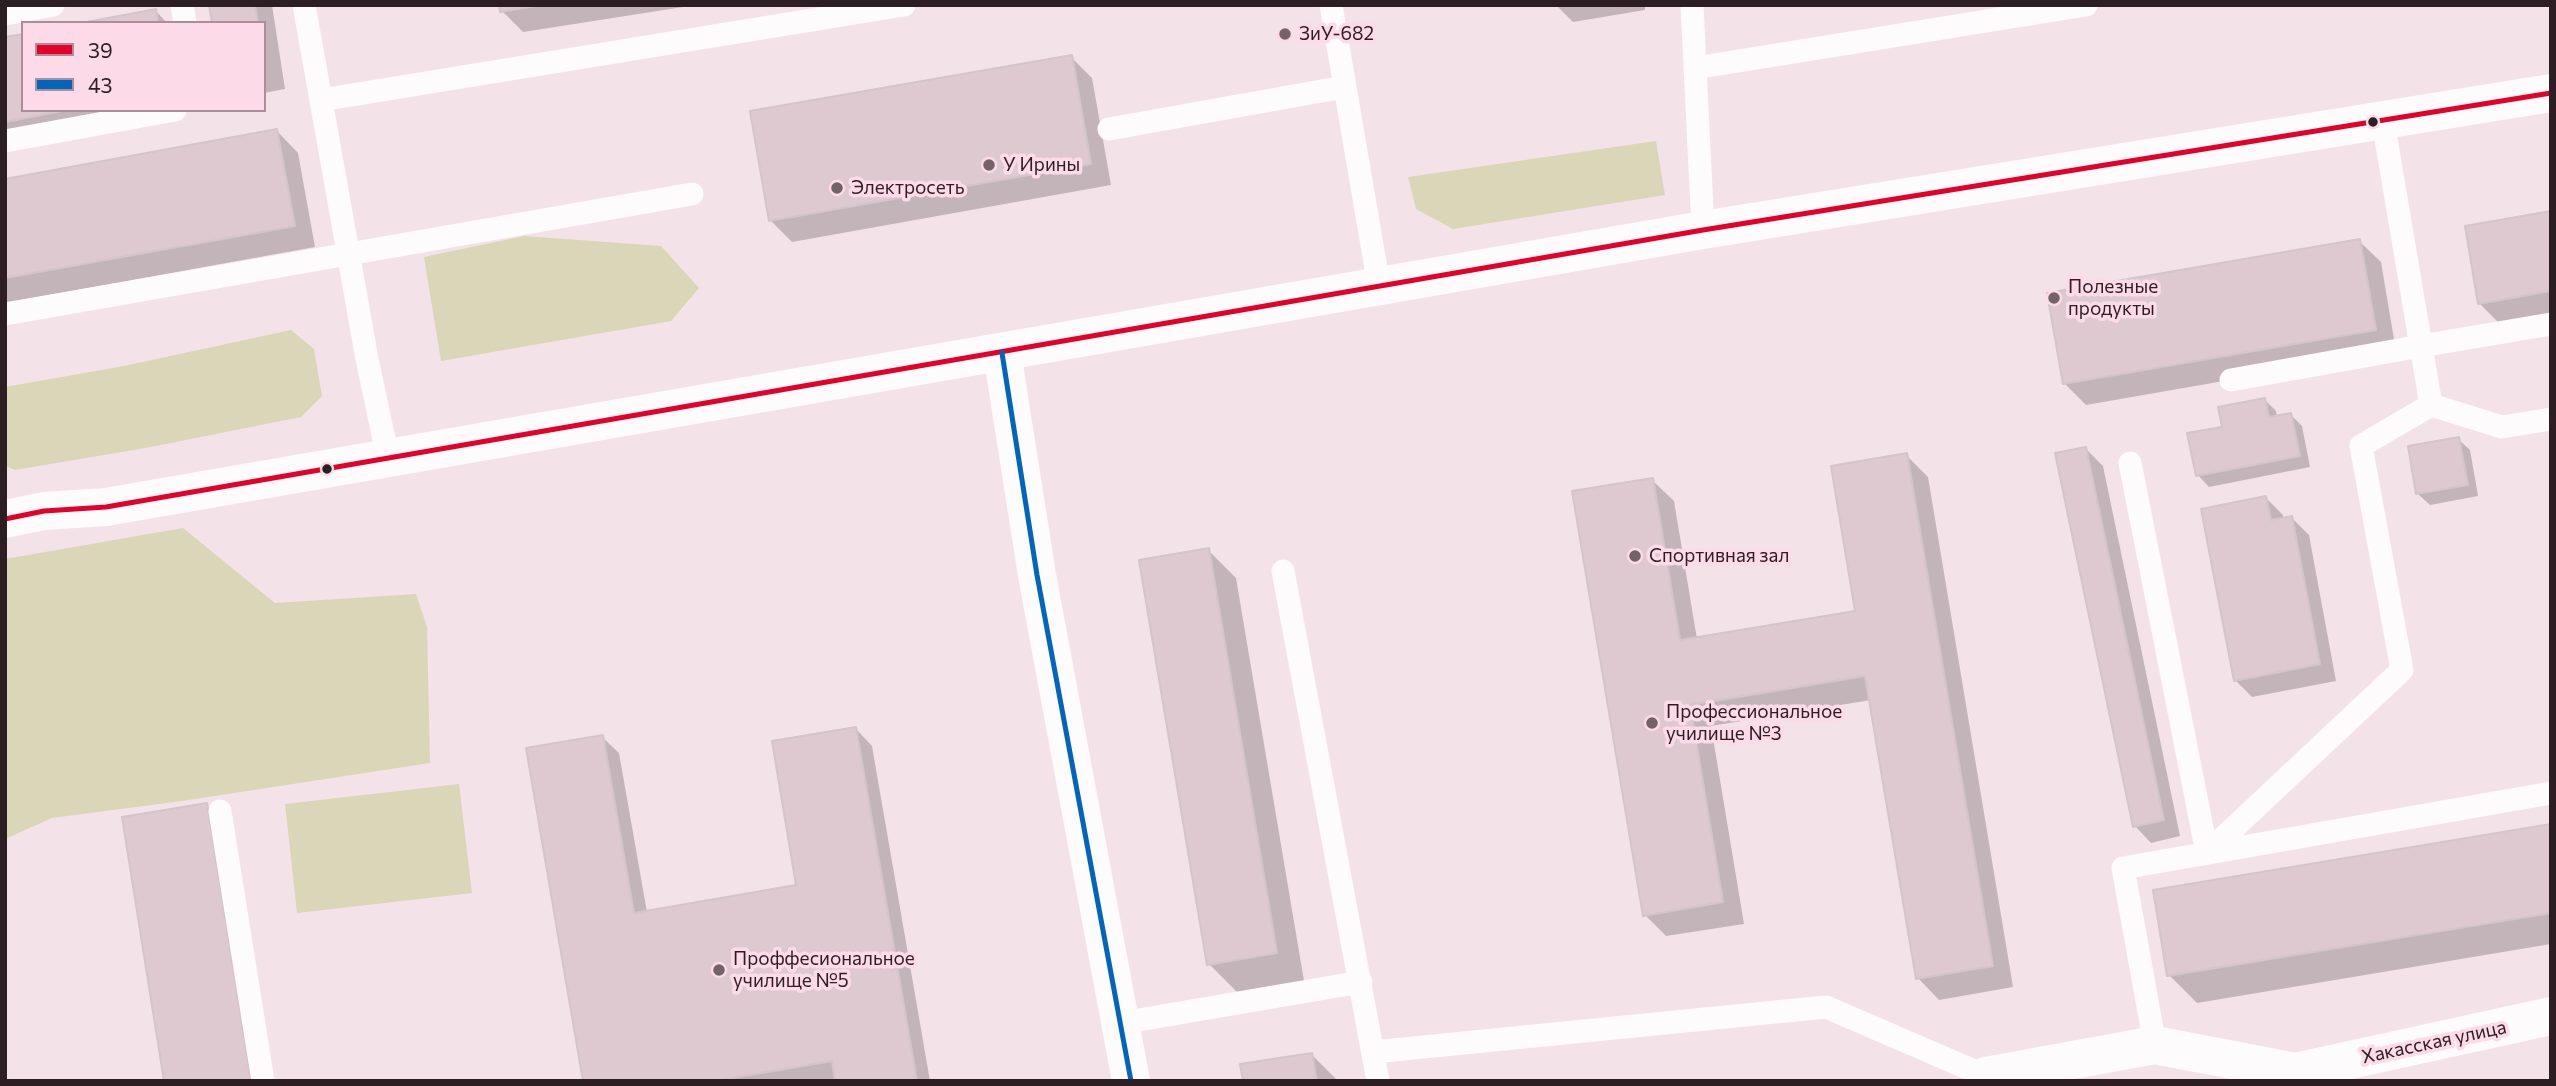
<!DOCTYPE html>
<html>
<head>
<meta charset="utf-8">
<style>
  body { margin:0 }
  #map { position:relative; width:2556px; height:1086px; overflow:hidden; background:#f4e2e9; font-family:Commissioner,sans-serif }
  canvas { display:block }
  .frame { position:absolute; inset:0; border:7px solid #2d1e24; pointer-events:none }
  .legend { position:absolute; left:21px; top:21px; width:245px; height:91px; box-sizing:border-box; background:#fcdae7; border:2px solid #a98f99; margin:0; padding:9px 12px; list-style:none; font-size:21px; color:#2d1e24 }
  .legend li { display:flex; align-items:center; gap:14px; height:35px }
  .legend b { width:35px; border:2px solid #a98f99 }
</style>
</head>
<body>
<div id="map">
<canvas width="2556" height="1086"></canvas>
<div class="frame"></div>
<ul class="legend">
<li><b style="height:9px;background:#e4002b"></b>39</li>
<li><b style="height:9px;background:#0065bd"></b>43</li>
</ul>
</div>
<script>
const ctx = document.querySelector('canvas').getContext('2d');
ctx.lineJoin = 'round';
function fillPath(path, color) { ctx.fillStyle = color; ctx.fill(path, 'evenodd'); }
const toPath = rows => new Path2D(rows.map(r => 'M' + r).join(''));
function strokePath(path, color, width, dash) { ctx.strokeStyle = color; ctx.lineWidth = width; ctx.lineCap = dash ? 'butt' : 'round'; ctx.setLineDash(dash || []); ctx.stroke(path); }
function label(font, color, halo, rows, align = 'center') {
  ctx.font = font + ' Commissioner,sans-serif'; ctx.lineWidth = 7; ctx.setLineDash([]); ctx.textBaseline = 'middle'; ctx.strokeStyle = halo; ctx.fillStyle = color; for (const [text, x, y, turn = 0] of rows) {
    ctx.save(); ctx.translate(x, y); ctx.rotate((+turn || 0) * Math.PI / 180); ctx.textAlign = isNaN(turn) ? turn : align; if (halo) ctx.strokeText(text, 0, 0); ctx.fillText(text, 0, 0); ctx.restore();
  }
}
const green = toPath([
  [1656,141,1665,195,1453,229,1416,209,1408,177],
  [524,236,661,246,699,288,671,321,441,361,424,257],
  [291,330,314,349,322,396,301,417,151,447,15,470,5,466,5,387,124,366],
  [183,528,275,603,416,594,427,627,430,763,182,801,52,818,5,839,5,559],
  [459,784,472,893,297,913,285,804]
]);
const shadow = toPath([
  [211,5,272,5,285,89,264,93,264,23,214,23],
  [501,5,696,5,523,32,502,11],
  [1556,5,1645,5,1645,10,1573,22],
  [155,10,167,23,90,23],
  [5,39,23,110,169,110,5,141],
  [1071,57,1092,78,1111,185,792,242,770,220],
  [277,131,298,153,315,247,5,303,5,181],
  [2551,213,2551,323,2507,331,2479,303],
  [2359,241,2381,262,2396,351,2086,405,2065,384],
  [2265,400,2276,411,2277,417,2290,414,2302,426,2310,467,2209,487,2198,475,2224,428],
  [2458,439,2470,450,2478,496,2430,505,2418,494],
  [2086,449,2103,466,2180,836,2151,843,2135,826],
  [1906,455,1928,477,2013,987,1939,1000,1918,978,1871,700,1711,726,1744,924,1666,936,1645,915,1652,480,1674,501,1697,639,1857,612],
  [2266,498,2283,515,2283,519,2292,518,2309,535,2336,681,2252,697,2235,680],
  [1208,550,1236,578,1304,981,1237,992,1209,964],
  [856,729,872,746,930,1081,585,1081,602,737,619,753,647,912,799,886],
  [206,805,234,833,274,1081,166,1081],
  [2551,826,2551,944,2197,1003,2169,975],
  [1312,1055,1338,1081,1245,1081]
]);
const building = toPath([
  [209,5,255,5,258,23,212,23,209,5],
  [499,5,542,5,500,12,499,5],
  [156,9,158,23,81,23,156,9],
  [23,34,23,110,67,110,5,122,5,37,23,34],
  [1072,55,1091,164,769,221,750,111,1072,55],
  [277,129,295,226,5,278,5,179,277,129],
  [2551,211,2551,291,2478,304,2465,226,2551,211],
  [2360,239,2376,330,2063,384,2047,293,2360,239],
  [2265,398,2269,417,2291,413,2300,456,2196,476,2187,433,2222,427,2218,407,2265,398],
  [2459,437,2468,485,2416,494,2408,446,2459,437],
  [2086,447,2164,820,2133,827,2055,453,2086,447],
  [1907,453,1993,966,1916,979,1865,676,1690,705,1723,902,1643,916,1572,491,1653,478,1680,640,1855,611,1831,466,1907,453],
  [2266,496,2271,520,2292,516,2320,664,2234,681,2201,509,2266,496],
  [1209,548,1277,953,1207,965,1139,560,1209,548],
  [856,727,917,1081,835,1081,832,1061,715,1081,583,1081,526,748,603,735,634,913,796,885,772,741,856,727],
  [207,803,251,1081,164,1081,122,817,207,803],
  [2551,824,2551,913,2167,976,2153,890,2551,824],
  [1312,1053,1317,1081,1243,1081,1240,1064,1312,1053]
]);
const lane = toPath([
  [182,5,185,23],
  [304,5,367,359,388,458],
  [1331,5,1379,286],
  [1692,5,1703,230],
  [5,14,53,5],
  [1695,68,2086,5],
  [321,100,904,5],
  [1109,129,1344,87],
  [5,141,175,110],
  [5,314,692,194],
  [2231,380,2421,346,2383,121],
  [2431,405,2502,427,2551,419],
  [2130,463,2207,853,2402,670,2361,446,2431,405,2421,346,2551,324],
  [1283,571,1378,1081],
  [220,811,263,1081],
  [1121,1023,1361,982],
  [2155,1045,2123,868,2551,793],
  [1373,1052,1826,1007,1986,1076]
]);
const street = toPath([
  [1002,353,1037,575,1131,1081],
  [5,519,44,511,106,507,1703,230,2551,93],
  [1986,1076,2155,1045,2295,1072,2551,1016]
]);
const bus1 = toPath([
  [5,519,44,511,106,507,1703,230,2551,93]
]);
const bus2 = toPath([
  [1002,353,1037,575,1131,1081]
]);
const markers = [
  [1285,34,7,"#736369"],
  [2373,122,6,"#2d1e24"],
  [989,165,7,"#736369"],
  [837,188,7,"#736369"],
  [2054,298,7,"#736369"],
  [327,469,6,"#2d1e24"],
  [1635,556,7,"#736369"],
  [1652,723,7,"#736369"],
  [719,970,7,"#736369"]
];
const poiNames = [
  ["ЗиУ-682",1299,34],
  ["У Ирины",1003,165],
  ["Электросеть",851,188],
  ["Полезные",2068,287],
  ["продукты",2068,309],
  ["Спортивная зал",1649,556],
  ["Профессиональное",1666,712],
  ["училище №3",1666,734],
  ["Проффесиональное",733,959],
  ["училище №5",733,981]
];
const streetNames = [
  ["Хакасская улица",2434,1042,-12]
];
fillPath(green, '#dad6b8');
fillPath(shadow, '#0003');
fillPath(building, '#dec9d1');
strokePath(building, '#d4c4cb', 2);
strokePath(lane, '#fdfbfc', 23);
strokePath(street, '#fdfbfc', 38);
strokePath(bus1, '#e4002b', 5);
strokePath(bus2, '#0065bd', 5);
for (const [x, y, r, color] of markers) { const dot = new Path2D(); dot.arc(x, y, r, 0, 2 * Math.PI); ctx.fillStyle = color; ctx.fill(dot); strokePath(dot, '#fcdae7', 2.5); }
label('19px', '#2d1e24', '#fcdae7', poiNames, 'left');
label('19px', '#2d1e24', '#fcdae7', streetNames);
</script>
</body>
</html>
